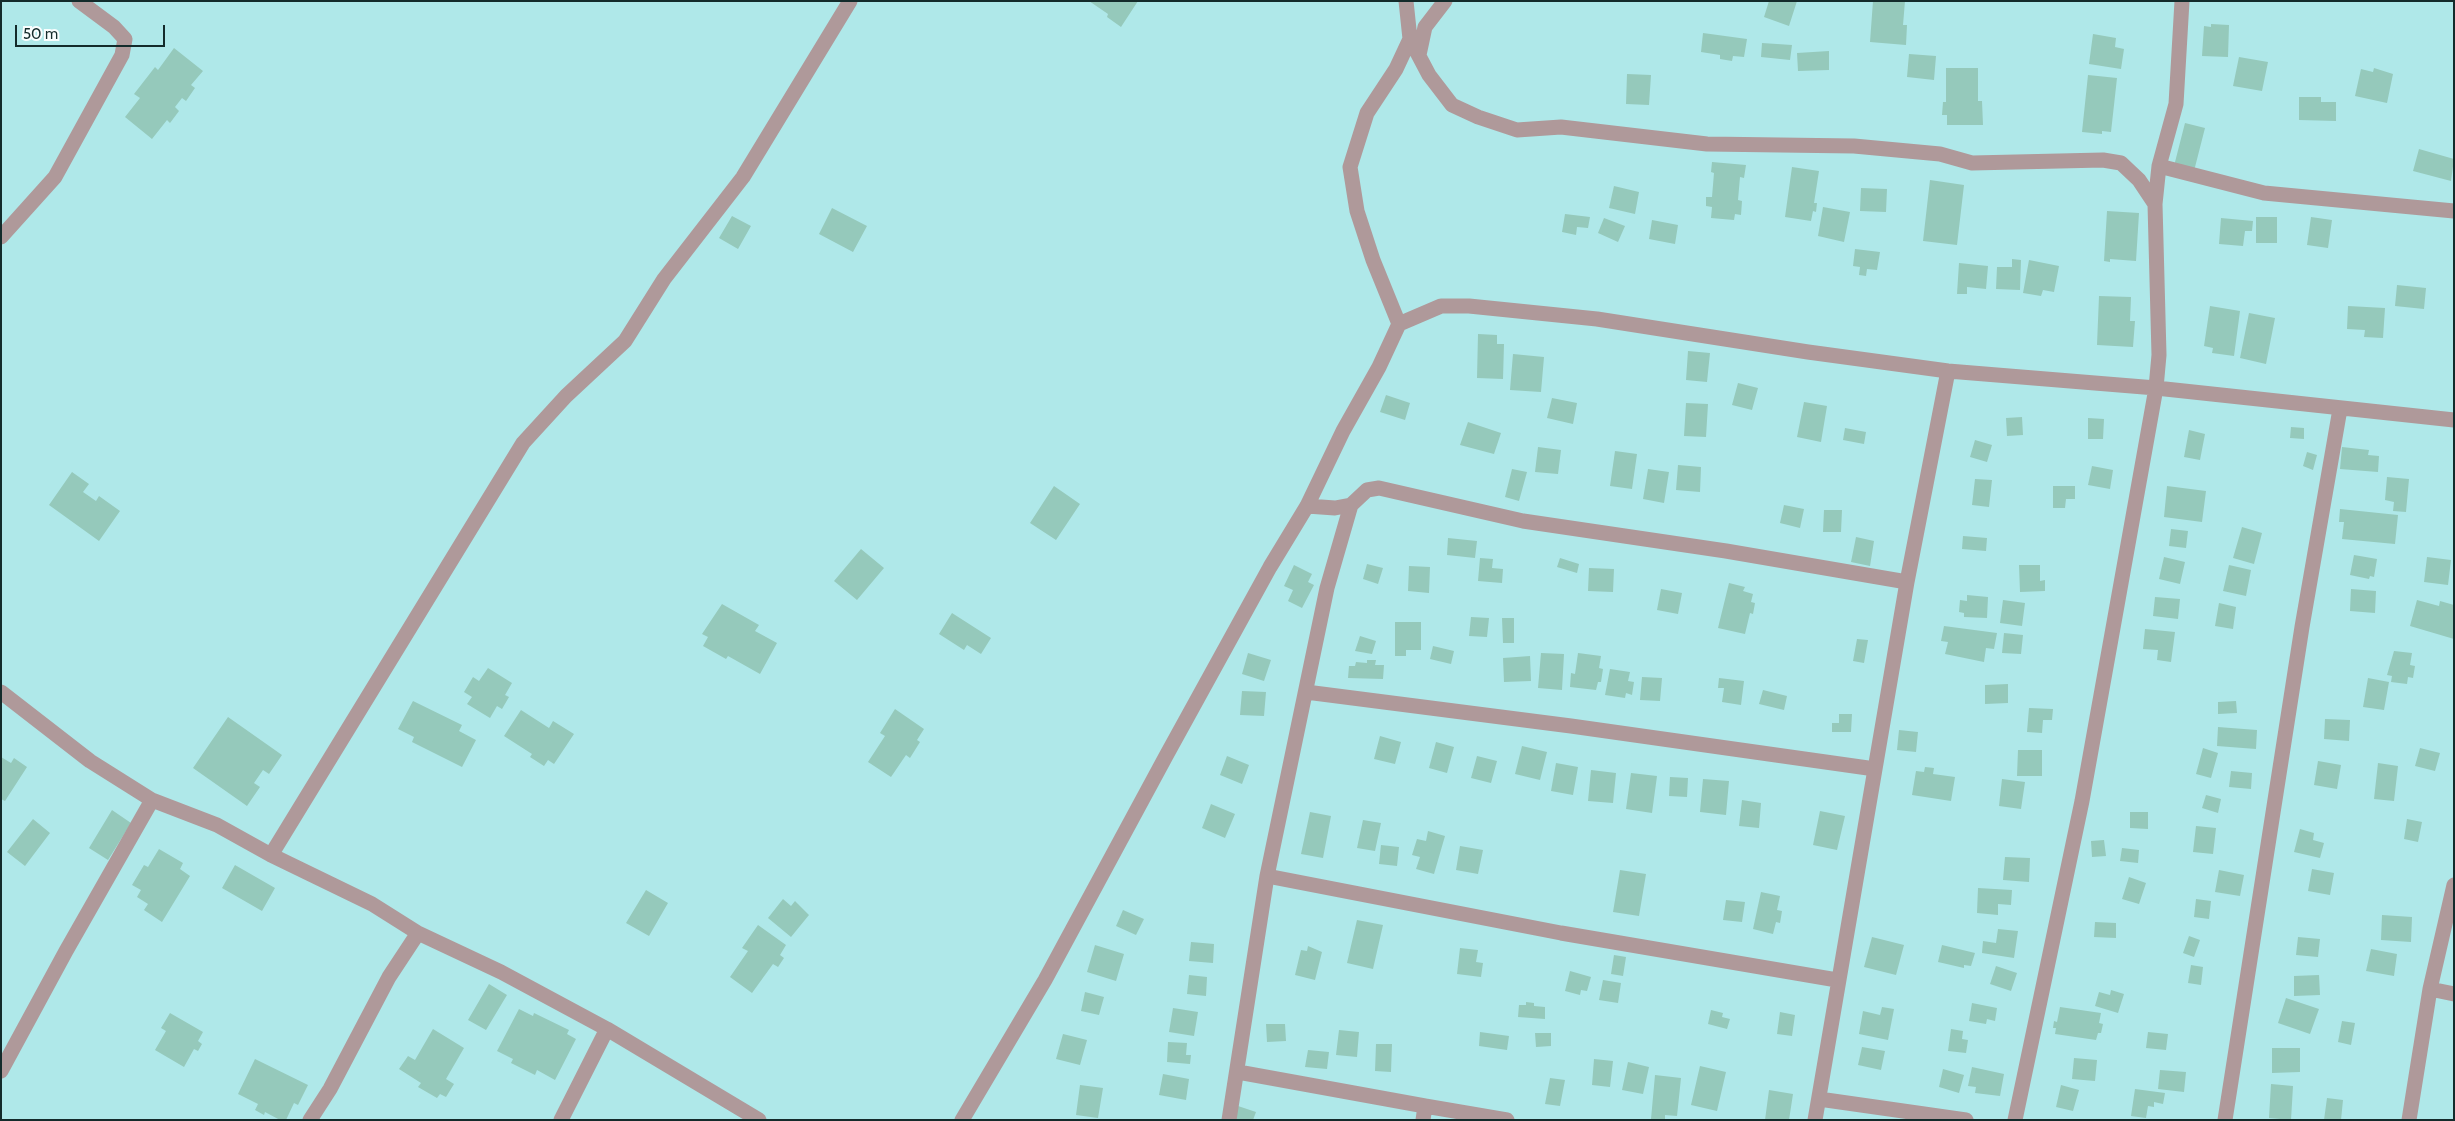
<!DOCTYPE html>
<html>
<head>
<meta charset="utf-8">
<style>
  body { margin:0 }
  #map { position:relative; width:2455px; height:1121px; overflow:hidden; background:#afe8e9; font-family:Cabin,sans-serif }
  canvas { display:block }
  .frame { position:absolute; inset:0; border:2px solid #142b2b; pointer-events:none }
  .scale { position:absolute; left:15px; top:25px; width:150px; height:22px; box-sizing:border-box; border:2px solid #142b2b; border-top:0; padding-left:6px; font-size:15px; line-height:18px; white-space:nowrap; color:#142b2b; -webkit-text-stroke:4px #f9fefe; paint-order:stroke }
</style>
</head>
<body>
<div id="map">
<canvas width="2455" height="1121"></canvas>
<div class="frame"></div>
<div class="scale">50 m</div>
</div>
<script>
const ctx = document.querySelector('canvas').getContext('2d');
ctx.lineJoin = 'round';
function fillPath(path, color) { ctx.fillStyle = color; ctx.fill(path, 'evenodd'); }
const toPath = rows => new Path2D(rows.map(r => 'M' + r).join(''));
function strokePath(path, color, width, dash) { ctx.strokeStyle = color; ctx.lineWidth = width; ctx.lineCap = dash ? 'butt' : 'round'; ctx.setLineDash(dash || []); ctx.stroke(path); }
const building = toPath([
  [1089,1,1138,1,1121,27,1107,17,1108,14],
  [1769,1,1797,1,1789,26,1764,17],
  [1873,1,1905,1,1903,25,1907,25,1906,45,1870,42],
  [2211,24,2229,25,2228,57,2202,56,2204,26,2211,27],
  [1703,33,1747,39,1744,57,1733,56,1732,61,1720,59,1720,55,1701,52],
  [2093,34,2116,38,2115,47,2124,49,2121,69,2089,64],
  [1762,43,1792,45,1790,60,1761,57],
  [174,48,203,71,191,85,195,88,186,101,182,98,175,107,179,111,170,123,167,120,152,139,125,117,140,98,134,94,155,67,158,70],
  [1829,51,1829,70,1798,71,1797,53],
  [1909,54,1936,56,1934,80,1907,77],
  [2239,57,2268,62,2262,91,2233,86],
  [1946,68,1978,68,1978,101,1982,101,1983,125,1947,125,1947,115,1942,115,1943,102,1946,102],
  [2374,68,2393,74,2387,103,2355,96,2361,69,2373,72],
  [1627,74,1651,75,1649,105,1626,104],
  [2088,75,2117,78,2111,132,2102,131,2102,134,2082,132],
  [2299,97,2321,97,2321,102,2336,102,2336,121,2299,120],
  [2185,123,2205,128,2194,171,2174,166],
  [2419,149,2454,159,2451,181,2413,171],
  [1712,162,1746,165,1744,178,1740,177,1738,200,1742,201,1741,215,1735,214,1734,220,1711,218,1712,207,1706,206,1706,197,1712,197,1714,173,1711,172],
  [1792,167,1819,171,1814,203,1817,203,1816,212,1813,211,1811,221,1785,217],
  [1930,180,1964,185,1957,245,1923,241],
  [1614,186,1639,192,1635,214,1609,208],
  [1861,188,1887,189,1886,212,1860,211],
  [1823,207,1850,212,1844,242,1818,236],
  [832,208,867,226,853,252,819,234],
  [2107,211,2139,213,2136,261,2110,259,2110,262,2104,261],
  [1565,214,1590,217,1588,228,1577,227,1576,235,1562,232],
  [732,216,751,226,738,249,719,238],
  [2256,217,2277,217,2277,243,2256,243],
  [2311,217,2332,220,2328,248,2307,245],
  [1604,218,1625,226,1618,242,1598,233],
  [2221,218,2253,221,2252,231,2245,231,2243,246,2219,244],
  [1652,220,1678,225,1675,244,1649,239],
  [1855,249,1880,252,1877,270,1867,269,1866,276,1859,275,1860,267,1853,266],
  [2012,259,2021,260,2020,290,1996,289,1997,267,2012,267],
  [2029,260,2059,266,2054,292,2043,290,2041,296,2023,293],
  [1959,263,1988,266,1986,289,1967,287,1967,294,1957,294],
  [2397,285,2426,288,2424,309,2395,306],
  [2099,296,2131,297,2130,321,2135,321,2133,347,2097,345],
  [2210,306,2240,311,2234,356,2212,353,2213,348,2204,346],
  [2348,306,2385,308,2383,338,2364,337,2365,330,2347,329],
  [2249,313,2275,318,2266,364,2240,358],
  [1478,334,1497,335,1497,344,1504,344,1503,379,1477,378],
  [1688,351,1710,353,1707,382,1686,380],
  [1513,354,1544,357,1541,392,1510,390],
  [1738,383,1758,388,1752,410,1732,405],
  [1386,395,1410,403,1405,420,1380,412],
  [1552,398,1577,403,1573,424,1547,418],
  [1804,402,1827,406,1821,442,1797,437],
  [1686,403,1708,404,1706,437,1684,436],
  [2022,417,2023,435,2007,436,2006,418],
  [2088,418,2104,419,2103,439,2088,439],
  [1468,422,1501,433,1494,454,1460,445],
  [2291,427,2304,428,2304,439,2290,438],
  [1845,428,1866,432,1864,444,1843,440],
  [2189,430,2205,434,2200,460,2184,457],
  [1975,440,1992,445,1987,462,1970,457],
  [1538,447,1561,450,1558,474,1535,472],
  [2342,447,2369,450,2368,455,2379,456,2378,472,2340,469],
  [1615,451,1637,454,1632,489,1610,486],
  [2307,452,2317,455,2313,470,2303,466],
  [1678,465,1701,467,1700,492,1676,490],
  [2092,466,2113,470,2110,489,2088,485],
  [1512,469,1527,472,1519,501,1505,497],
  [1648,469,1669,472,1664,503,1643,499],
  [72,472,89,484,83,492,96,501,99,496,120,511,99,541,49,505],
  [2387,477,2409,479,2406,512,2393,511,2394,502,2385,500],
  [1975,479,1992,480,1989,507,1972,505],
  [1054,486,1080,504,1056,540,1030,523],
  [2053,486,2075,486,2075,499,2066,499,2065,508,2053,508],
  [2167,486,2206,491,2202,522,2164,517],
  [1784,505,1804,509,1800,528,1780,523],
  [2340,509,2398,515,2395,544,2342,539,2344,522,2339,522],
  [1824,510,1842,510,1841,532,1823,532],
  [2242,527,2262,533,2254,564,2233,558],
  [2171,529,2188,531,2186,548,2169,546],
  [1963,536,1987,538,1986,551,1962,549],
  [1856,537,1874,541,1870,566,1851,562],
  [1448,538,1477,541,1475,558,1447,555],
  [861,549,884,568,857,600,834,581],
  [2354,555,2377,559,2374,577,2370,576,2369,579,2350,575],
  [2164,557,2185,562,2180,584,2159,579],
  [2427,557,2451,560,2448,585,2424,582],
  [1480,558,1493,559,1492,568,1503,569,1502,583,1478,581],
  [1560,558,1579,564,1577,573,1557,567],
  [1367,564,1383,568,1378,584,1363,579],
  [1294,565,1312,574,1308,582,1314,585,1302,608,1288,601,1293,590,1284,586],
  [2019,565,2040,565,2040,581,2045,580,2045,591,2020,592],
  [2229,565,2251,570,2246,596,2223,591],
  [1409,566,1430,567,1429,593,1408,591],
  [1589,568,1614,569,1613,592,1588,591],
  [1729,583,1745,587,1743,591,1753,594,1751,602,1755,603,1753,614,1750,613,1745,634,1718,628],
  [1661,589,1682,593,1678,614,1657,610],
  [2351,589,2376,591,2375,613,2350,611],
  [1967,595,1988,597,1987,618,1964,617,1964,613,1959,612,1960,600,1967,601],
  [2155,597,2180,599,2178,619,2153,616],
  [2003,600,2025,603,2022,626,2000,623],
  [2417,600,2439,606,2440,601,2454,605,2454,639,2410,626],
  [2219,603,2236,607,2233,629,2215,626],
  [722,604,759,625,755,631,777,643,760,674,728,656,726,659,703,646,708,637,702,634],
  [952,613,991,638,981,654,967,645,964,650,939,634],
  [1471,617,1489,618,1487,637,1469,636],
  [1502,618,1514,618,1514,643,1503,643],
  [1395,622,1421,622,1421,650,1406,650,1406,656,1395,656],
  [1944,626,1997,633,1994,649,1986,648,1984,662,1945,654,1948,642,1941,641],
  [2145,629,2175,632,2171,662,2157,660,2158,650,2143,649],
  [2004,633,2023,635,2021,654,2002,653],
  [1360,636,1376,641,1372,654,1355,651],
  [1857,639,1868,640,1864,663,1853,661],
  [1433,646,1454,651,1451,664,1430,659],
  [2394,651,2412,653,2410,665,2415,666,2413,678,2408,677,2407,684,2391,682,2392,676,2387,675],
  [1248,653,1271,660,1264,681,1242,674],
  [1541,653,1564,654,1562,690,1538,688],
  [1578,653,1601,656,1599,668,1603,669,1601,682,1598,682,1596,690,1570,687,1571,673,1575,674],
  [1530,656,1531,681,1504,682,1503,658],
  [1367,660,1376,660,1375,665,1384,665,1383,679,1348,678,1349,666,1355,666,1356,662,1367,663],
  [488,668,512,683,505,695,509,697,502,709,497,706,490,718,467,704,472,697,464,692,473,677,479,681],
  [1610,669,1630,672,1628,681,1634,682,1632,695,1626,693,1625,698,1605,695],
  [1642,677,1662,678,1660,701,1640,700],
  [1719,678,1744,681,1741,705,1722,702,1724,688,1718,688],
  [2368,678,2389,682,2384,710,2363,707],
  [2008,684,2008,703,1985,704,1985,685],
  [1763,690,1787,696,1784,710,1759,704],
  [1242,691,1266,692,1264,716,1240,715],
  [413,701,462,725,459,731,476,740,462,767,412,742,414,737,398,729],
  [2236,701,2237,713,2218,714,2218,702],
  [2029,708,2053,709,2052,720,2043,720,2042,733,2027,732],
  [895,709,924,729,917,740,920,742,910,758,906,755,891,777,868,762,885,736,880,733],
  [521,710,549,728,553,721,574,734,554,764,548,760,544,766,530,757,532,754,504,736],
  [1839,714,1852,714,1851,732,1832,732,1832,723,1839,723],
  [228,717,282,755,269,774,263,770,254,783,260,787,247,806,193,768],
  [2325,719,2350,720,2349,741,2324,739],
  [2218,727,2257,730,2256,749,2217,746],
  [1899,730,1918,732,1916,752,1897,750],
  [1380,736,1401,742,1395,764,1374,759],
  [1436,742,1454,747,1447,773,1429,768],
  [1522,746,1547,752,1540,780,1515,774],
  [2203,748,2218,753,2211,778,2196,774],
  [2420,748,2440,753,2435,771,2415,766],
  [2018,750,2042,750,2042,776,2017,776],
  [1227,756,1249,765,1242,784,1220,775],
  [1477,756,1497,761,1491,783,1471,778],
  [1,757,11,763,14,758,27,767,5,801,1,799],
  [2318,761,2341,765,2337,789,2314,785],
  [1556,763,1578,767,1573,795,1551,791],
  [2378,763,2398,766,2394,801,2374,799],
  [1925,767,1934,768,1933,774,1955,777,1951,801,1912,795,1916,771,1924,772],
  [1591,770,1616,773,1613,803,1588,801],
  [2231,771,2252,773,2251,789,2229,787],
  [1631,773,1657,776,1652,813,1626,809],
  [1670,777,1688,778,1687,797,1669,796],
  [1703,779,1729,781,1726,815,1700,812],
  [2002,779,2025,782,2021,809,1999,806],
  [2206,795,2221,799,2218,813,2202,808],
  [1742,800,1761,803,1759,828,1739,826],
  [1211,804,1235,814,1225,838,1202,828],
  [112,810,131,823,108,860,89,848],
  [1820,811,1845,816,1837,850,1813,845],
  [1310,812,1331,816,1323,858,1301,854],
  [2130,812,2148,812,2148,829,2130,828],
  [33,819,50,833,25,866,7,852],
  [2407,819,2422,822,2418,842,2404,839],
  [1363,820,1381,823,1375,851,1357,848],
  [2196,826,2216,828,2213,854,2193,852],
  [2300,829,2314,833,2313,840,2324,843,2320,858,2294,852],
  [1428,831,1445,836,1434,874,1416,869,1420,857,1412,855,1417,839,1426,841],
  [2104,840,2106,856,2092,857,2091,841],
  [1381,845,1399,847,1397,866,1379,864],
  [1460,846,1483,850,1478,874,1456,870],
  [2122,848,2139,850,2138,863,2120,861],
  [159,849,183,863,180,869,190,876,162,922,144,910,148,904,137,897,141,890,132,885,144,865,148,867],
  [2005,857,2030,858,2029,882,2003,880],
  [235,865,275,888,262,911,222,888],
  [2312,869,2334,873,2330,895,2308,891],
  [1620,870,1646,874,1639,916,1613,912],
  [2219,870,2244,875,2240,896,2215,892],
  [2129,877,2146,883,2139,904,2122,899],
  [1978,888,2012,890,2011,905,1998,904,1998,915,1977,913],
  [646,890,668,903,649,936,626,923],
  [1761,892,1780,896,1777,910,1782,911,1780,923,1776,922,1773,934,1753,929],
  [783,899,791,906,795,901,809,915,791,937,768,918],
  [2196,899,2211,901,2209,919,2194,917],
  [1726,900,1745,902,1742,922,1723,920],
  [1123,910,1144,919,1136,935,1116,926],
  [2382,915,2412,917,2411,942,2381,940],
  [1357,920,1383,925,1373,969,1347,963],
  [2095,922,2116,923,2116,938,2094,937],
  [758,925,786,945,780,955,784,958,778,967,773,964,752,993,730,977,748,951,742,948],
  [1998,929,2018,931,2014,958,1982,953,1983,941,1996,943],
  [2189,936,2200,940,2194,957,2183,953],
  [1872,937,1904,945,1896,975,1864,967],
  [2298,937,2320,939,2318,957,2296,955],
  [1191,942,1214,944,1213,963,1189,961],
  [1095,945,1124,954,1116,981,1087,972],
  [1942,945,1975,953,1971,966,1964,965,1964,968,1938,962],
  [1308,946,1322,952,1315,980,1295,975,1301,950,1307,951],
  [1460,948,1478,950,1476,962,1483,963,1481,977,1457,974],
  [2371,949,2397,954,2394,976,2366,971],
  [1614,955,1626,957,1623,976,1611,974],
  [2191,965,2203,967,2201,985,2188,983],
  [1996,966,2017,973,2011,991,1990,984],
  [1570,971,1591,977,1587,991,1581,990,1580,995,1565,991],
  [1189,975,1207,977,1206,996,1187,994],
  [2319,975,2320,995,2294,996,2294,976],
  [1603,980,1621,983,1618,1003,1599,1000],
  [489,984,507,995,486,1030,468,1020],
  [2111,990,2124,994,2118,1013,2095,1006,2099,992,2110,995],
  [1085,992,1104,997,1099,1015,1081,1011],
  [2286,998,2319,1009,2310,1034,2278,1023],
  [1526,1002,1534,1003,1534,1006,1545,1007,1545,1019,1518,1017,1519,1005,1526,1005],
  [1972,1003,1997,1008,1995,1021,1987,1019,1986,1024,1969,1021],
  [1882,1007,1894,1009,1888,1040,1859,1034,1863,1011,1880,1015],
  [2060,1007,2101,1013,2099,1023,2103,1024,2101,1033,2098,1033,2096,1040,2055,1034,2056,1028,2053,1028,2054,1021,2057,1022],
  [1173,1008,1198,1012,1194,1036,1169,1032],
  [519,1009,533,1016,534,1013,569,1030,567,1034,576,1039,555,1080,537,1070,535,1075,511,1063,513,1059,497,1051],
  [1711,1010,1723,1013,1722,1017,1730,1019,1727,1029,1708,1024],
  [1780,1012,1795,1015,1792,1036,1777,1034],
  [170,1013,203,1032,198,1041,202,1044,198,1051,194,1049,184,1067,155,1050,166,1031,161,1028],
  [2342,1021,2355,1023,2351,1045,2338,1042],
  [1266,1024,1285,1024,1286,1041,1267,1042],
  [433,1029,464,1048,446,1079,454,1084,446,1097,440,1094,437,1098,418,1087,421,1083,399,1069,408,1056,415,1060],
  [1951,1029,1963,1031,1962,1039,1968,1040,1966,1053,1948,1051],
  [1339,1030,1359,1032,1357,1057,1336,1055],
  [1480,1032,1509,1036,1507,1050,1479,1046],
  [2148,1032,2168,1034,2166,1050,2146,1048],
  [1535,1033,1551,1033,1551,1046,1536,1047],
  [1063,1034,1087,1040,1080,1065,1056,1059],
  [1168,1042,1187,1043,1186,1055,1191,1055,1190,1064,1167,1062],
  [1376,1044,1392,1044,1391,1072,1375,1071],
  [1862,1047,1885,1051,1881,1070,1858,1065],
  [2272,1048,2300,1048,2300,1072,2272,1073],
  [1308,1050,1329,1052,1327,1069,1305,1067],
  [2074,1058,2097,1060,2095,1081,2072,1079],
  [255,1059,308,1085,298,1105,294,1103,286,1120,280,1120,265,1112,264,1115,255,1110,258,1104,238,1094],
  [1594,1059,1613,1061,1610,1087,1592,1085],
  [1628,1062,1649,1067,1643,1094,1622,1090],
  [1700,1066,1726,1072,1717,1111,1691,1105],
  [1972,1067,2004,1074,2000,1096,1975,1093,1976,1087,1968,1086],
  [1943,1069,1964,1075,1959,1093,1939,1087],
  [2160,1070,2186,1072,2184,1092,2158,1089],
  [1163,1074,1189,1079,1186,1100,1159,1095],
  [1655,1075,1681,1078,1677,1116,1665,1115,1665,1120,1651,1119],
  [1550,1078,1565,1080,1560,1106,1545,1104],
  [2271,1084,2293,1086,2291,1120,2269,1118],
  [1080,1085,1103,1088,1098,1118,1076,1115],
  [2061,1085,2079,1090,2073,1111,2056,1107],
  [2135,1089,2165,1093,2163,1104,2154,1102,2154,1107,2148,1106,2146,1118,2131,1116],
  [1769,1090,1793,1094,1789,1120,1765,1120],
  [2327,1098,2343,1100,2341,1120,2324,1120],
  [1235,1105,1256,1112,1253,1120,1231,1120]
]);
const street = toPath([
  [1410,39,1429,75,1452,105,1478,117,1517,130,1561,127,1707,144,1854,146,1940,154,1972,163,2103,160,2121,163,2139,180,2155,204],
  [1419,55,1425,27,1445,1],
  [2159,166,2264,193,2454,211],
  [1,237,55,177,122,55,125,39,114,27,79,1],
  [1399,324,1441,306,1469,306,1597,319,1808,352,1948,371,2156,388,2454,420],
  [1351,505,1367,490,1379,488,1523,521,1726,551,1907,582],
  [1,692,90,761,152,800,217,825,271,855,372,904,418,933,501,972,607,1029,759,1120],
  [1306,692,1571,726,1875,769],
  [271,855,523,443,566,396,625,341,664,279,743,177,850,1],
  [1267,876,1561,933,1837,980],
  [2430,989,2454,994],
  [1,1071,66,951,152,800],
  [1238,1072,1425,1106,1423,1120],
  [1819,1099,1966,1120],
  [1425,1106,1507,1120],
  [310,1120,330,1089,389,977,418,933],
  [561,1120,607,1029],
  [962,1120,1045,980,1166,756,1270,567,1307,506,1343,431,1379,367,1399,324,1373,260,1357,211,1350,167,1367,113,1396,69,1410,39,1406,1],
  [1229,1120,1267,876,1327,588,1351,505,1335,508,1307,506],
  [1815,1120,1907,582,1948,371],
  [2015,1120,2082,801,2156,388,2159,355,2155,204,2159,166,2176,104,2182,1],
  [2225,1120,2302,627,2340,409],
  [2409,1120,2430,989,2454,885]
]);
fillPath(building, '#95c9bb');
strokePath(street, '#af999a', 15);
</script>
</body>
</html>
